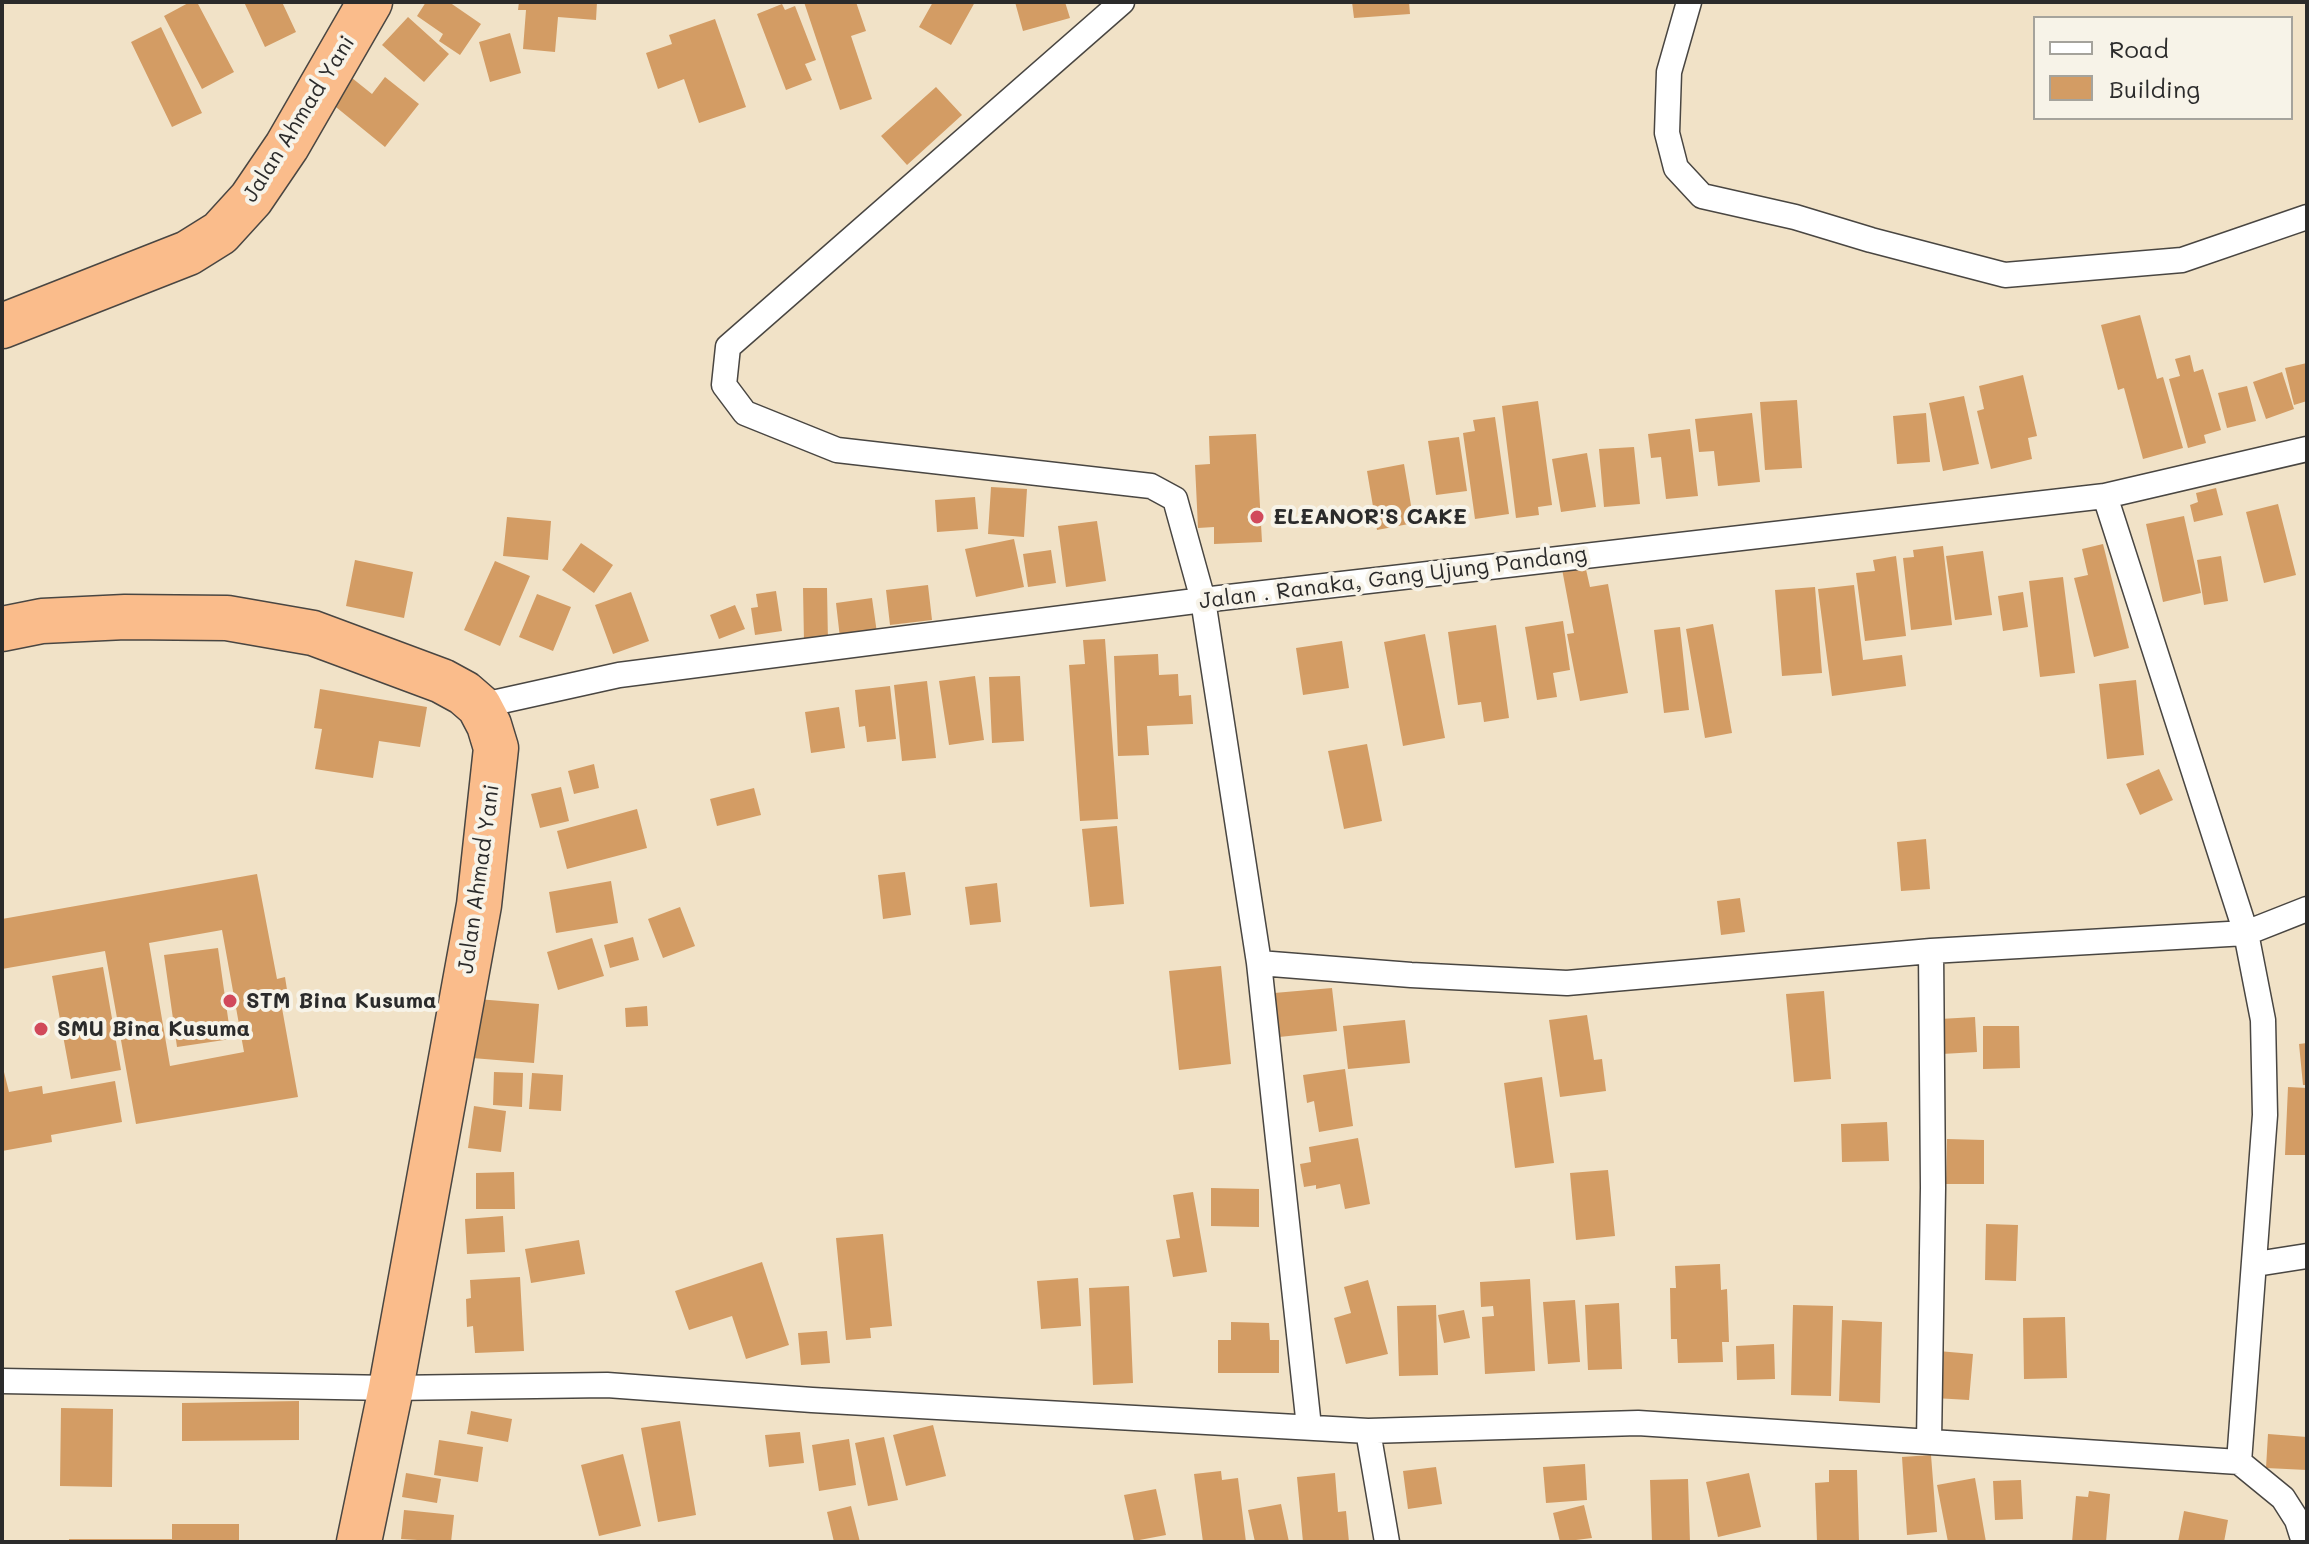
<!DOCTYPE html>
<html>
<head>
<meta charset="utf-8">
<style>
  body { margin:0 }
  #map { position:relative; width:2309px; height:1544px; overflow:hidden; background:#f1e2c7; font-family:Mali,sans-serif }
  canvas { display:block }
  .frame { position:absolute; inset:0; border:4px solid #2b2b2b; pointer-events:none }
  .legend { position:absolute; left:2033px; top:16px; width:260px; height:104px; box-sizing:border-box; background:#f7f3e8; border:2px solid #a5a39c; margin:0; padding:10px 14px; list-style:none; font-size:24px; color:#2b2b2b }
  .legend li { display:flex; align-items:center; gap:16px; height:40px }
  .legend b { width:40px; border:2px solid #a5a39c }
</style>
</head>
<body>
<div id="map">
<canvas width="2309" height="1544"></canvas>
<div class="frame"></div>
<ul class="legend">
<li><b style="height:10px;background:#fff"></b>Road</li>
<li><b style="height:22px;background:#d39c64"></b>Building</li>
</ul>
</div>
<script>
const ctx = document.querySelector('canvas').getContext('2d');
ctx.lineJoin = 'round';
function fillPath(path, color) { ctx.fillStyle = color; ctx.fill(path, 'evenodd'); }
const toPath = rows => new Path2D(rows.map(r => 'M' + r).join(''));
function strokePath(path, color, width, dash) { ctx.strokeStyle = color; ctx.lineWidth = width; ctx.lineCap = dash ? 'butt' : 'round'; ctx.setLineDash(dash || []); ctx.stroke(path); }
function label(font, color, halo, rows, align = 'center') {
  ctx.font = font + ' Mali,sans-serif'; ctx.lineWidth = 8; ctx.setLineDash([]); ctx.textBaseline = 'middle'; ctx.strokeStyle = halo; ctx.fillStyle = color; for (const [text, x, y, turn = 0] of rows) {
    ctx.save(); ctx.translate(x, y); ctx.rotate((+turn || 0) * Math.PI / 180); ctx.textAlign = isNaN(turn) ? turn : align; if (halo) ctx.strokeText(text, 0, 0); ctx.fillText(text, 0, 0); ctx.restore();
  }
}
const building = toPath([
  [190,2,197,2,234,72,202,89,164,16],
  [244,2,282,2,296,32,265,47],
  [426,2,449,2,481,24,460,55,439,41,443,34,417,16],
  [519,2,597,2,596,20,558,17,555,52,523,49,526,10,518,10],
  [804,2,856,2,866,31,851,36,872,99,840,110],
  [933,2,975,2,951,45,919,27],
  [1015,2,1065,2,1070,18,1023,31],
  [1352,2,1409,2,1410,14,1354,18],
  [782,4,785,10,795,6,816,60,805,64,812,80,786,90,757,14],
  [408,17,449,54,424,82,382,45],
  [715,19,746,107,699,123,684,79,658,89,646,53,672,44,669,35],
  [161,27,202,113,172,127,131,42],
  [510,33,521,73,490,82,479,42],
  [385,77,419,104,385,147,331,103,352,78,372,94],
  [936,87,962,115,907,165,881,136],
  [2140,315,2157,379,2163,377,2183,448,2143,459,2124,388,2118,390,2101,325],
  [2190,355,2194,372,2203,369,2221,430,2204,435,2206,443,2188,448,2169,379,2180,376,2175,359],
  [2307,363,2307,401,2294,405,2285,368],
  [2282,372,2294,409,2266,419,2253,382],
  [2023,375,2037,436,2028,438,2032,459,1991,469,1977,411,1984,409,1979,386],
  [2247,386,2256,421,2227,428,2218,393],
  [1964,396,1979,464,1943,471,1929,403],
  [1797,400,1802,468,1765,470,1760,402],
  [1538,401,1552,505,1538,507,1539,515,1516,518,1502,406],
  [1752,413,1760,482,1718,486,1714,451,1699,452,1695,419],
  [1926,413,1930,462,1897,464,1893,416],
  [1495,417,1509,514,1475,519,1463,433,1475,431,1473,420],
  [1690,429,1698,496,1666,499,1661,457,1651,458,1648,434],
  [1256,434,1262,542,1214,544,1214,527,1198,528,1195,465,1210,464,1209,436],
  [1459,437,1467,491,1436,495,1428,441],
  [1634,447,1640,504,1604,507,1599,449],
  [1587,453,1596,507,1561,512,1552,459],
  [1404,464,1414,523,1377,530,1367,471],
  [991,487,1027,489,1024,537,988,534],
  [2216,488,2223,515,2194,522,2190,505,2198,502,2196,493],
  [975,497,978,529,937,532,935,500],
  [2278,504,2296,575,2264,583,2246,512],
  [2184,516,2201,593,2163,602,2146,524],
  [507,517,551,521,548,560,503,556],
  [1097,521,1106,581,1066,587,1058,526],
  [1014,539,1024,587,976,597,965,549],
  [581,543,613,565,594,593,562,570],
  [2103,544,2129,648,2094,657,2074,578,2088,575,2082,549],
  [1943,546,1952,625,1911,630,1903,558,1914,557,1913,550],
  [1051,550,1056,583,1028,587,1023,554],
  [1983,551,1992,615,1955,620,1946,556],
  [1896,556,1906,636,1865,641,1856,573,1875,571,1873,560],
  [2221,556,2228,601,2204,605,2197,560],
  [355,560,413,572,404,618,346,606],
  [495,561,530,576,500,646,464,630],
  [1585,565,1590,587,1608,584,1628,693,1580,701,1567,634,1574,633,1562,569],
  [2063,577,2075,673,2040,677,2029,581],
  [928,585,932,620,890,625,886,590],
  [1854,585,1863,660,1902,655,1906,686,1832,696,1818,589],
  [1815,587,1822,673,1782,676,1775,590],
  [803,588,827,588,828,642,804,642],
  [776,591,782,631,755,635,751,608,758,607,756,594],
  [631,592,649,641,613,654,595,605],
  [2023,592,2028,627,2003,631,1998,596],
  [537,594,571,607,553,651,519,637],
  [872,598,877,633,840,638,836,603],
  [735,605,745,629,719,639,710,615],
  [1563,621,1570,670,1553,673,1557,697,1537,700,1525,627],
  [1713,624,1732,733,1705,738,1686,629],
  [1496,625,1509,718,1484,722,1481,702,1458,705,1448,632],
  [1680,627,1689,710,1664,713,1654,630],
  [1425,634,1445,738,1403,746,1384,642],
  [1105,639,1118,819,1080,821,1069,665,1085,664,1083,640],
  [1342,641,1349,688,1303,695,1296,648],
  [1158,654,1159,675,1178,674,1179,696,1191,695,1193,724,1147,726,1149,755,1118,756,1114,656],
  [975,676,984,740,949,745,939,681],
  [1020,676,1024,741,992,743,989,677],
  [2136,680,2144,755,2107,759,2099,684],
  [927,681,936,758,902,761,894,685],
  [890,686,896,739,867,742,865,726,859,727,855,690],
  [320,689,427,707,420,747,379,741,373,778,315,769,322,729,314,728],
  [839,707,845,748,811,753,805,712],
  [1367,744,1382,821,1344,829,1328,751],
  [594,764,599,788,574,794,568,771],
  [2159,769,2173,800,2140,815,2126,784],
  [561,787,569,821,540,828,531,794],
  [754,788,761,815,717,826,710,799],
  [637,809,647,848,567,869,557,831],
  [1117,826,1124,904,1090,907,1082,829],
  [1926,839,1930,889,1901,891,1897,842],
  [905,872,911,915,883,919,878,875],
  [257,874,277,979,285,977,288,996,280,997,298,1097,136,1124,105,951,2,969,2,919],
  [222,930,244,1052,170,1066,149,943],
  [611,881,618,923,556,933,549,892],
  [997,883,1001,922,970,925,965,887],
  [1740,898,1745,932,1721,935,1717,901],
  [680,907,695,946,663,958,648,919],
  [633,937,639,960,610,968,604,945],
  [592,938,604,976,558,990,547,952],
  [218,948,231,1039,177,1047,164,955],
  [1221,966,1231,1064,1179,1070,1169,971],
  [103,967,121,1070,71,1079,52,976],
  [1332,988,1337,1031,1279,1037,1274,993],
  [1824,991,1831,1079,1794,1082,1786,994],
  [477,999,539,1004,534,1063,472,1058],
  [647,1006,648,1026,626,1027,625,1008],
  [1587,1015,1594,1060,1602,1059,1606,1091,1560,1097,1549,1020],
  [1975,1017,1977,1052,1942,1054,1940,1019],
  [1405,1020,1410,1063,1348,1069,1343,1026],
  [1983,1026,2019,1026,2020,1068,1983,1069],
  [2307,1043,2307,1085,2303,1085,2299,1044],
  [2,1064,9,1092,42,1086,43,1094,115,1081,122,1122,51,1135,52,1142,2,1151],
  [1345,1069,1353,1126,1319,1132,1314,1101,1307,1103,1303,1075],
  [494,1072,523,1073,522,1107,493,1105],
  [532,1073,563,1075,561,1111,529,1109],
  [1542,1077,1554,1163,1515,1168,1504,1083],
  [2288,1087,2307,1088,2307,1155,2285,1155],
  [474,1106,506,1111,501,1152,468,1148],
  [1887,1122,1889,1161,1842,1162,1841,1124],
  [1358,1138,1370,1204,1345,1209,1340,1184,1316,1189,1316,1185,1304,1187,1300,1164,1311,1162,1309,1147],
  [1947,1139,1984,1140,1984,1184,1946,1184],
  [1608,1170,1615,1236,1576,1240,1570,1173],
  [514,1172,515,1209,476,1209,476,1173],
  [1211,1188,1259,1189,1259,1227,1211,1226],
  [1193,1192,1207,1272,1173,1277,1166,1240,1180,1238,1173,1195],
  [503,1216,505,1252,467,1254,465,1219],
  [1986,1224,2018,1225,2016,1281,1985,1280],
  [883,1234,892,1326,870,1328,871,1338,846,1340,836,1238],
  [579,1240,585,1274,531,1283,525,1249],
  [762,1262,789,1345,746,1359,732,1316,689,1330,675,1291],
  [1720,1264,1721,1290,1727,1289,1729,1342,1722,1342,1723,1362,1678,1363,1677,1339,1671,1339,1670,1288,1676,1288,1675,1266],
  [520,1277,524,1351,475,1353,473,1326,467,1327,466,1299,471,1298,470,1280],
  [1078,1278,1081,1326,1041,1329,1037,1281],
  [1530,1279,1535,1371,1485,1374,1482,1317,1494,1316,1493,1306,1481,1307,1480,1282],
  [1368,1280,1388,1354,1346,1364,1334,1318,1351,1313,1344,1287],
  [1129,1286,1133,1383,1093,1385,1089,1288],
  [1575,1300,1580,1362,1548,1364,1543,1302],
  [1619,1303,1622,1369,1588,1370,1585,1305],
  [1436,1305,1438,1375,1399,1376,1397,1306],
  [1793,1305,1833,1306,1831,1396,1791,1395],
  [1464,1310,1470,1338,1444,1343,1438,1315],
  [2065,1317,2067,1378,2024,1379,2023,1318],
  [1842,1320,1882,1322,1880,1403,1839,1401],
  [1231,1322,1269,1323,1270,1340,1279,1340,1279,1373,1218,1373,1218,1340,1231,1340],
  [827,1331,830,1363,801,1365,798,1333],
  [1774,1344,1775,1379,1737,1380,1736,1346],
  [1938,1351,1973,1354,1969,1400,1934,1398],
  [299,1401,299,1440,182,1441,182,1403],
  [61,1408,113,1409,112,1487,60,1486],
  [471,1411,512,1419,508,1442,467,1434],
  [680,1421,696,1515,658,1522,641,1428],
  [933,1425,946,1476,906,1486,893,1435],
  [800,1432,804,1463,769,1467,765,1435],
  [2268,1434,2307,1437,2307,1470,2266,1468],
  [884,1437,898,1500,868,1506,855,1443],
  [849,1439,856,1485,819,1491,812,1445],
  [439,1440,483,1447,478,1482,434,1475],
  [623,1454,641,1526,599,1536,581,1465],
  [1931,1455,1937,1532,1907,1535,1902,1457],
  [1585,1464,1587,1500,1546,1503,1543,1467],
  [1436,1467,1442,1504,1408,1509,1403,1471],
  [1829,1470,1857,1470,1859,1542,1817,1542,1815,1483,1829,1482],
  [1221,1471,1222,1480,1238,1478,1246,1542,1203,1542,1194,1474],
  [406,1473,441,1479,437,1503,402,1497],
  [1335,1473,1338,1512,1346,1511,1349,1542,1303,1542,1297,1477],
  [1749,1473,1761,1527,1718,1537,1706,1482],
  [1975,1478,1986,1542,1948,1542,1937,1485],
  [1688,1479,1690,1542,1652,1542,1650,1480],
  [2021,1480,2023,1519,1995,1520,1993,1481],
  [1156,1489,1166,1535,1134,1541,1124,1495],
  [2089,1491,2110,1494,2106,1542,2072,1542,2076,1496,2088,1497],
  [1281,1504,1289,1542,1255,1542,1248,1510],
  [1584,1505,1592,1538,1560,1542,1553,1513],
  [851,1506,860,1542,834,1542,827,1512],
  [404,1510,454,1515,451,1542,401,1539],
  [2184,1511,2228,1520,2224,1542,2178,1542],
  [172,1524,239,1524,239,1542,69,1542,69,1539,172,1539]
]);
const street = toPath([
  [1122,2,728,347,724,385,745,413,837,450,1151,486,1175,499,1203,600,1259,963,1309,1427],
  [1689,2,1669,72,1667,133,1676,168,1702,196,1795,217,1871,240,2005,275,2182,260,2307,217],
  [2105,496,2246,933,2263,1020,2265,1115,2239,1462],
  [479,706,619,675,1203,600,2105,496,2307,449],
  [1259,963,1411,975,1567,983,1931,951,2246,933,2307,909],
  [2256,1264,2307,1256],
  [2,1381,391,1388,607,1385,812,1400,1368,1431,1638,1423,2239,1462,2283,1498,2297,1520,2304,1542],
  [1368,1431,1387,1542],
  [1929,1442,1933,1188,1931,951]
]);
const highway = toPath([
  [2,326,188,253,220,233,251,199,287,146,370,2],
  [2,629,42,621,125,617,227,618,313,633,442,681,464,693,479,706,489,725,496,748,479,905,391,1388,359,1542]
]);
const markers = [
  [1257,517,8,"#d1495b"],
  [230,1001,8,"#d1495b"],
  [41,1029,8,"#d1495b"]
];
const streetNames = [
  ["Jalan Ahmad Yani",299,119,-58],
  ["Jalan . Ranaka, Gang Ujung Pandang",1393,578,-7],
  ["Jalan Ahmad Yani",479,879,-82]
];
const poiNames = [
  ["ELEANOR'S CAKE",1273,517],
  ["STM Bina Kusuma",246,1001],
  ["SMU Bina Kusuma",57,1029]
];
fillPath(building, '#d39c64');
strokePath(street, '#494642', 27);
strokePath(highway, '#494642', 47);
strokePath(street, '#fff', 24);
strokePath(highway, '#fabc8b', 44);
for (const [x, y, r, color] of markers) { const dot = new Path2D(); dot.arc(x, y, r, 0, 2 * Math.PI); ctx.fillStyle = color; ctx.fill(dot); strokePath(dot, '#f7f3e8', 3); }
label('22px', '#2b2b2b', '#f7f3e8', streetNames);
label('bold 22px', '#2b2b2b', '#f7f3e8', poiNames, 'left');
</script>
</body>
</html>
